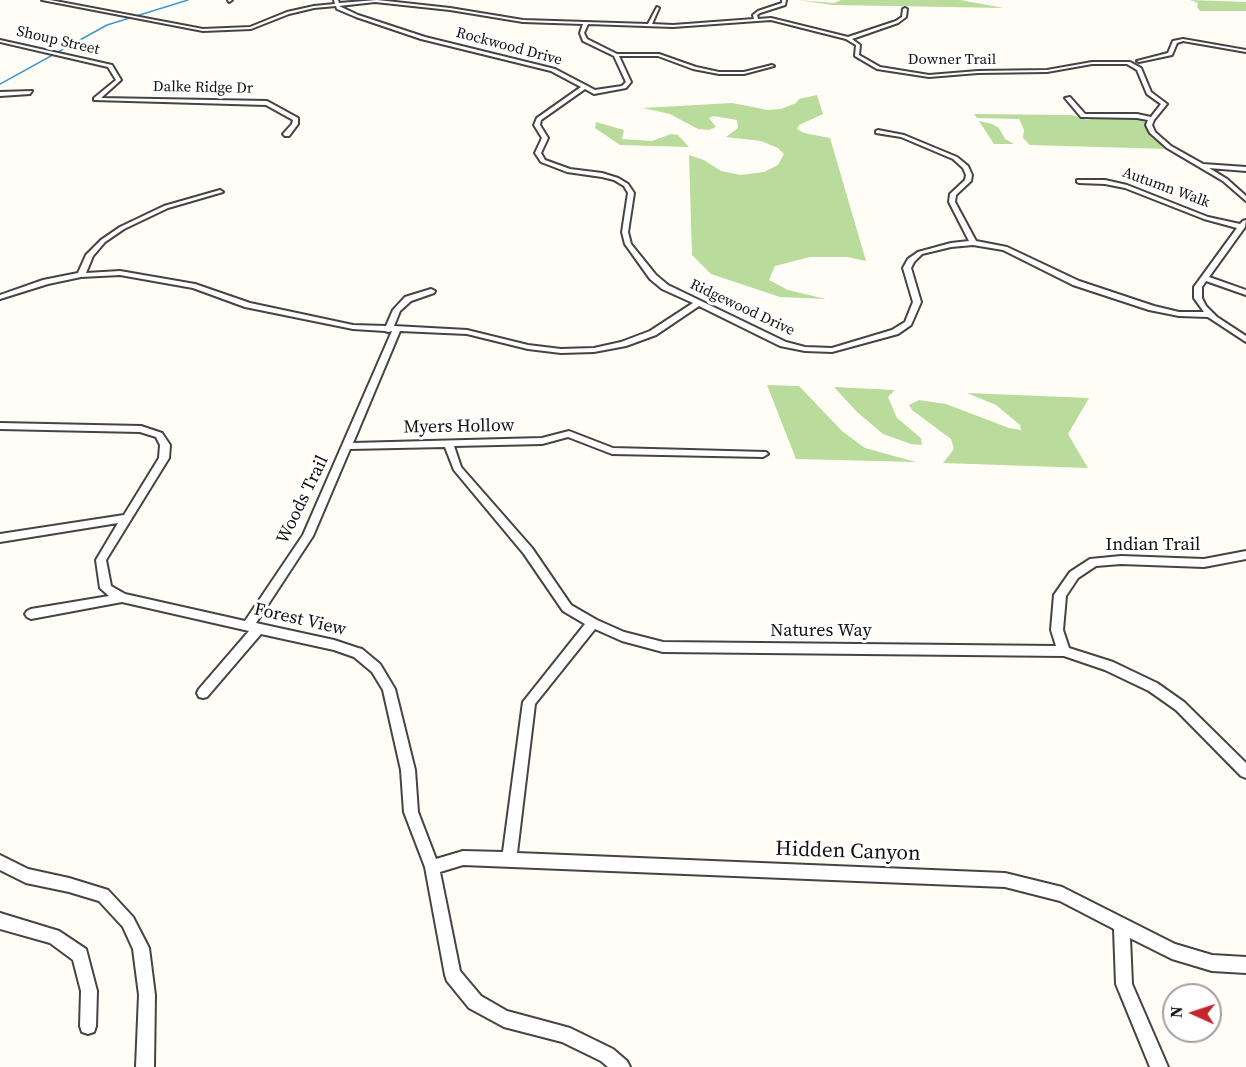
<!DOCTYPE html>
<html>
<head>
<meta charset="utf-8">
<style>
  body { margin:0 }
  #map { position:relative; width:1246px; height:1067px; overflow:hidden; background:#fffdf5; font-family:"Source Serif 4",serif }
  canvas { display:block }
  .north { position:absolute; left:1162px; top:983px; width:60px; height:60px; box-sizing:border-box; background:#fff; border:2px solid #a0a0a0; border-radius:50%; rotate:273deg; font-size:16px; font-weight:700; line-height:24px; text-align:center; color:#111 }
  .north::after { content:''; display:block; margin:auto; width:21px; height:27px; background:#c4262e; clip-path:polygon(50% 0,100% 100%,50% 72%,0 100%) }
</style>
</head>
<body>
<div id="map">
<canvas width="1246" height="1067"></canvas>
<div class="north">N</div>
</div>
<script>
const ctx = document.querySelector('canvas').getContext('2d');
ctx.lineJoin = 'round';
function fillPath(path, color) { ctx.fillStyle = color; ctx.fill(path, 'evenodd'); }
const toPath = rows => new Path2D(rows.map(r => 'M' + r).join(''));
function strokePath(path, color, width, dash) { ctx.strokeStyle = color; ctx.lineWidth = width; ctx.lineCap = dash ? 'butt' : 'round'; ctx.setLineDash(dash || []); ctx.stroke(path); }
function label(font, color, halo, rows, align = 'center') {
  ctx.font = font + ' "Source Serif 4",serif'; ctx.lineWidth = 6; ctx.setLineDash([]); ctx.textBaseline = 'middle'; ctx.strokeStyle = halo; ctx.fillStyle = color; for (const [text, x, y, turn = 0] of rows) {
    ctx.save(); ctx.translate(x, y); ctx.rotate((+turn || 0) * Math.PI / 180); ctx.textAlign = isNaN(turn) ? turn : align; if (halo) ctx.strokeText(text, 0, 0); ctx.fillText(text, 0, 0); ctx.restore();
  }
}
const forest = toPath([
  [797,0,834,3,841,0,960,0,1004,8,833,5],
  [1190,0,1246,2,1246,11,1200,11,1197,7,1198,3],
  [817,95,823,114,799,125,797,129,804,133,830,138,866,261,847,257,810,257,775,266,769,280,788,290,826,299,780,297,711,274,692,255,689,155,704,160,721,171,741,175,764,172,778,165,784,154,778,148,761,141,726,137,738,128,737,120,714,116,709,118,716,127,709,130,698,129,670,114,643,108,732,103,768,110,781,109,796,103,799,99],
  [974,114,1072,115,1087,120,1101,117,1136,118,1145,122,1147,130,1152,138,1168,149,1030,145,1023,138,1024,130,1019,119,977,118],
  [979,121,992,124,999,128,1005,139,1014,144,994,144],
  [596,122,624,130,622,139,652,141,671,134,678,135,689,147,620,145,595,128],
  [767,385,799,386,842,431,865,448,916,462,796,459],
  [834,387,895,390,888,397,897,418,921,438,922,445,911,444,883,434,857,412],
  [967,393,1089,398,1068,434,1088,468,943,463,954,449,951,439,912,410,909,405,919,400,946,404,1009,428,1021,430,1020,425,996,405]
]);
const stream = toPath([
  [0,84,107,25,188,0]
]);
const minor = toPath([
  [42,0,50,0,203,29,250,27,287,12,314,6,335,4,334,0,338,0,339,3,377,0,450,8,523,20,648,24,657,7,659,8,652,24,673,25,754,19,753,15,758,11,782,3,782,0,786,0,785,5,760,13,757,15,758,19,771,18,848,37,896,21,902,17,903,9,905,8,907,9,906,17,898,23,852,39,860,45,859,55,880,67,929,75,978,71,1047,70,1092,62,1130,62,1141,68,1151,92,1167,104,1154,120,1152,125,1155,132,1171,146,1203,164,1246,167,1246,171,1209,168,1227,179,1246,196,1246,201,1223,181,1167,148,1150,133,1146,125,1148,120,1137,118,1081,117,1065,98,1070,97,1085,114,1137,114,1151,117,1161,104,1147,94,1137,70,1127,64,1092,64,1047,72,978,73,929,77,877,69,855,56,856,45,846,39,771,20,673,27,588,24,584,33,587,39,617,54,659,54,696,67,719,72,744,72,772,65,774,66,744,74,719,74,693,69,658,56,619,56,631,82,626,88,594,94,585,89,541,120,540,125,548,138,541,153,545,160,570,169,602,173,618,178,628,184,634,193,628,232,631,244,656,275,668,285,786,342,805,347,832,348,892,330,905,322,913,302,903,268,908,259,918,252,951,243,969,241,949,202,950,194,965,180,966,175,963,168,953,159,901,137,876,133,876,131,878,130,904,135,957,157,968,166,972,175,971,181,956,195,955,202,976,241,1007,247,1079,281,1154,306,1179,312,1204,312,1194,298,1194,287,1237,228,1204,219,1125,188,1105,184,1079,183,1077,182,1077,180,1105,180,1127,185,1208,217,1240,224,1243,221,1246,220,1245,227,1209,277,1246,290,1246,295,1206,281,1202,287,1202,298,1206,306,1217,317,1246,336,1246,342,1208,317,1179,316,1149,310,1073,285,1003,250,973,245,951,247,922,254,914,262,911,268,921,302,911,325,898,334,832,352,805,351,780,346,699,306,656,335,626,346,594,352,561,353,528,349,467,334,400,331,353,443,542,438,569,431,613,448,766,452,768,454,763,457,612,454,568,437,542,444,454,446,461,467,532,548,571,605,597,620,624,632,663,642,1056,646,1051,630,1054,595,1070,572,1090,559,1121,556,1204,559,1246,551,1246,559,1204,567,1121,564,1096,566,1078,578,1066,596,1063,630,1069,648,1113,662,1157,683,1184,702,1246,763,1246,778,1241,776,1176,710,1149,691,1105,670,1064,656,663,652,622,641,595,629,535,704,517,853,1005,873,1062,887,1175,944,1212,955,1246,957,1246,973,1212,971,1172,959,1130,938,1132,984,1168,1067,1150,1067,1116,984,1114,929,1060,901,1005,887,463,865,440,872,460,971,481,996,507,1011,570,1028,613,1049,627,1061,630,1067,608,1067,601,1061,562,1042,504,1027,469,1008,447,981,445,975,425,867,404,812,401,770,383,690,372,672,354,657,334,650,261,634,207,697,203,698,199,697,197,693,199,689,249,631,122,602,31,619,27,617,25,614,27,611,31,609,109,596,100,588,96,560,118,523,0,542,0,534,124,515,159,458,160,445,156,437,140,432,0,429,0,423,141,426,162,433,170,445,169,458,106,560,111,586,125,594,245,621,303,535,392,331,388,332,385,331,353,329,245,307,193,288,120,275,81,277,48,284,0,299,0,295,43,280,78,273,86,255,101,240,120,227,164,206,220,190,223,192,168,208,124,229,105,242,93,256,86,273,120,271,195,284,250,303,353,325,386,326,393,310,405,297,431,289,435,291,434,293,411,301,400,311,394,326,467,330,528,345,561,349,594,348,621,342,650,331,693,303,662,289,650,279,625,244,622,232,628,193,624,186,614,180,602,177,567,172,541,162,535,153,542,138,534,125,537,118,581,87,551,71,421,39,356,17,337,9,336,6,314,8,289,14,251,29,203,31,42,0],
  [375,2,450,10,523,22,583,24,580,33,583,41,614,56,626,82,622,86,595,90,555,69,425,37,358,15,339,6,375,2],
  [445,447,454,470,524,554,563,611,585,624,523,702,503,852,463,851,436,859,418,812,415,770,395,689,380,664,362,649,358,648,334,640,256,623,313,536,350,449,445,447],
  [228,0,232,0,229,2,228,0],
  [1183,39,1246,50,1246,52,1183,41,1177,43,1172,55,1139,62,1137,61,1168,53,1173,41,1183,39],
  [0,40,112,65,121,80,101,98,267,101,298,118,298,124,289,136,285,136,283,134,292,124,293,120,266,105,94,100,94,98,116,80,108,67,0,42,0,40],
  [32,91,30,94,0,96,0,92,32,91],
  [0,855,28,869,69,878,108,890,133,917,149,948,155,995,154,1067,136,1067,139,995,133,949,123,927,99,901,69,892,26,883,0,870,0,855],
  [0,913,59,931,86,949,97,991,96,1026,94,1032,88,1034,82,1032,80,1026,81,991,73,960,50,943,0,929,0,913]
]);
const farStreetnames = [
  ["Shoup Street",58,41,13],
  ["Rockwood Drive",509,47,15],
  ["Downer Trail",952,60],
  ["Dalke Ridge Dr",203,88,1],
  ["Autumn Walk",1166,188,20],
  ["Ridgewood Drive",742,308,25]
];
const streetNames = [
  ["Myers Hollow",459,427,-1],
  ["Woods Trail",303,500,-64],
  ["Indian Trail",1153,545],
  ["Forest View",300,620,13],
  ["Natures Way",821,631]
];
const nearStreetnames = [
  ["Hidden Canyon",848,852,2]
];
fillPath(forest, '#b9dc9c');
strokePath(stream, '#3f96cf', 1.5);
strokePath(minor, '#444', 4);
fillPath(minor, '#fff');
label('15px', '#111', '#fff', farStreetnames);
label('18px', '#111', '#fff', streetNames);
label('21px', '#111', '#fff', nearStreetnames);
</script>
</body>
</html>
